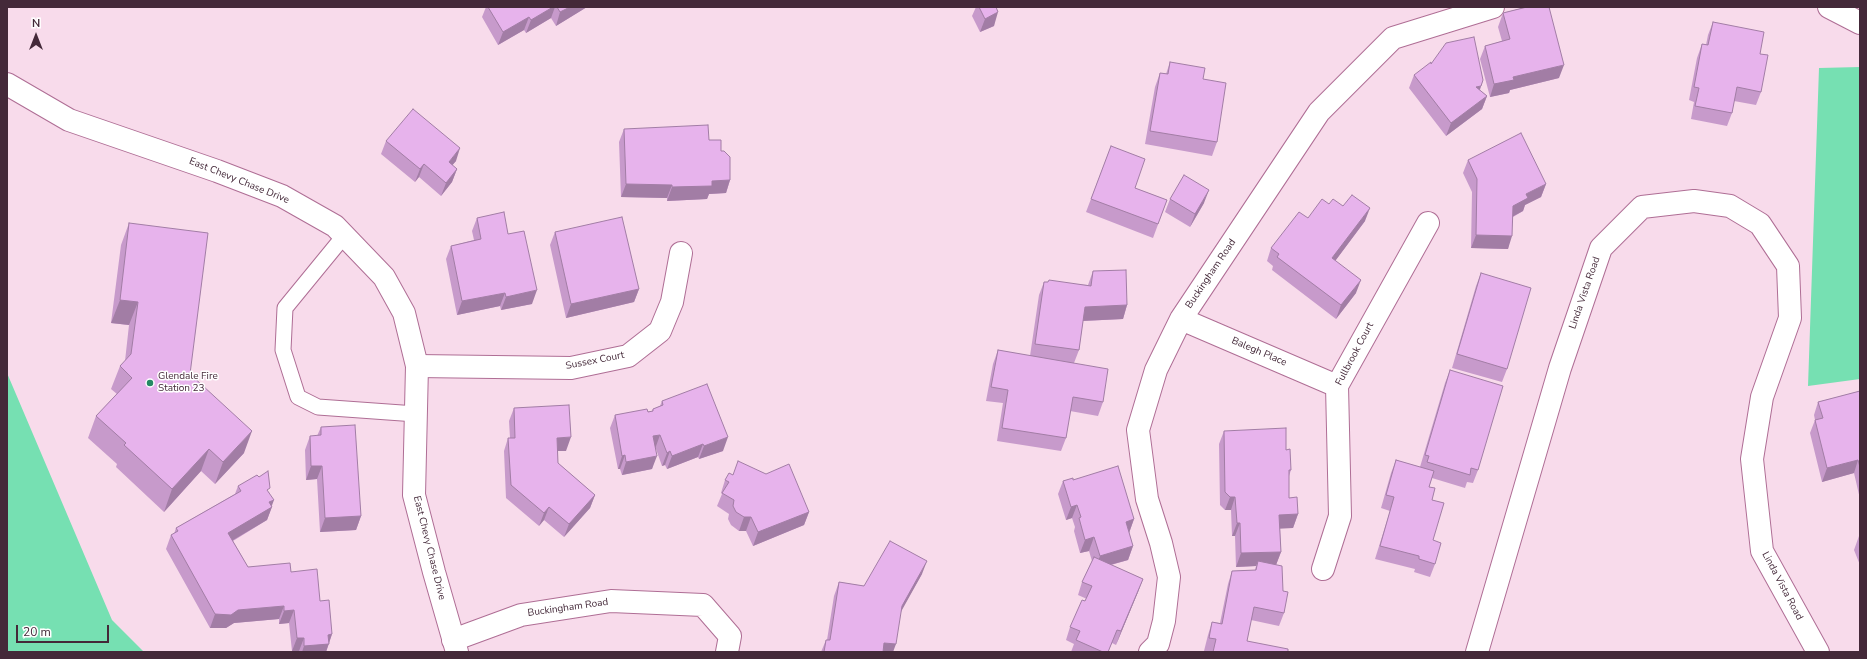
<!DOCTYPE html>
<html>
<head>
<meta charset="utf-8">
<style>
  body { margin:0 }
  #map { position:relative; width:1867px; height:659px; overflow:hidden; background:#f8dbeb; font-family:"Nunito Sans",sans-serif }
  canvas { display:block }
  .frame { position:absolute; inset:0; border:8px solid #442939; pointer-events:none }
  .north { position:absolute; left:16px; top:16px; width:40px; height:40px; -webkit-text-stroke:3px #fff; paint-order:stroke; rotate:0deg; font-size:11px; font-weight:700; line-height:16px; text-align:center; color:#442939 }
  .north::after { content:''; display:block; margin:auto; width:14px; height:18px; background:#442939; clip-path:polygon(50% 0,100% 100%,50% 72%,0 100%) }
  .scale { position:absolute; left:16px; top:625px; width:93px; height:18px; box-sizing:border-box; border:2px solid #442939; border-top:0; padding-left:5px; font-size:12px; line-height:14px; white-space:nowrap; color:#442939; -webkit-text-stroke:3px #fff; paint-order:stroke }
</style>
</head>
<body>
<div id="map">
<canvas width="1867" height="659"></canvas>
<div class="frame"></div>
<div class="north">N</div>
<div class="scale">20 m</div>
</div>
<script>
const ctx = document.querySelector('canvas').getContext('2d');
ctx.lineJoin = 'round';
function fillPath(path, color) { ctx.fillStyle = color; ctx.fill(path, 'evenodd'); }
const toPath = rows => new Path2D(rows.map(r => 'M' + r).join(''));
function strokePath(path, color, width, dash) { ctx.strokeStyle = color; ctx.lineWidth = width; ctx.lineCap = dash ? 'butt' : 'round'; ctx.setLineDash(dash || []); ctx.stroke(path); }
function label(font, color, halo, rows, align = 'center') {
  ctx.font = font + ' "Nunito Sans",sans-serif'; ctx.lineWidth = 3; ctx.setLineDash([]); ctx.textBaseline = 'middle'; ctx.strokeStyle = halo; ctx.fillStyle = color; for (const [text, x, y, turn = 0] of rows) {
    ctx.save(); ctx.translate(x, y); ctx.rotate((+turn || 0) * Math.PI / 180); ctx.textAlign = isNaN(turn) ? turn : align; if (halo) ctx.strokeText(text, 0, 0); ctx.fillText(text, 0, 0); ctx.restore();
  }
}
const green = toPath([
  [1860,67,1860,379,1808,386,1819,68],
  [7,373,112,620,144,652,7,652]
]);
const lane = toPath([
  [344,236,285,308,283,350,298,397,318,407,416,414]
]);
const street = toPath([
  [1829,7,1860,23],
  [1181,319,1337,386],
  [417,366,571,368,628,356,660,331,672,302,681,253],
  [1323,569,1340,516,1337,386,1428,223],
  [453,640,521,615,611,601,703,605,730,636,727,652],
  [1150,652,1158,644,1164,621,1169,577,1161,543,1147,499,1138,430,1156,370,1181,319,1319,112,1393,38,1493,7]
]);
const secondary = toPath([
  [7,84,69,120,217,171,282,196,335,226,384,277,404,313,417,366,414,495,434,572,457,652],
  [1477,652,1560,368,1601,248,1642,207,1694,201,1730,206,1760,224,1788,266,1790,318,1762,397,1752,459,1762,551,1818,652]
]);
const wall = toPath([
  [486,7,587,7,556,26,551,18,526,33,524,30,498,45,482,17],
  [976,7,996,7,994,26,980,32,972,16],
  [1526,7,1549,7,1559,78,1510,90,1509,93,1490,97,1480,59,1485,46,1502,41,1498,27,1503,13],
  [1713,22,1760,54,1761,92,1756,105,1734,101,1732,113,1727,126,1691,119,1694,102,1689,100,1697,58,1702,44,1706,45,1708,35],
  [1170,62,1203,79,1217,142,1212,156,1145,144,1155,87,1160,73,1166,74],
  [1414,75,1483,80,1480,90,1487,96,1482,109,1446,136,1409,88],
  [624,129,709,140,721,151,730,180,726,193,709,194,707,199,667,201,667,198,621,197,619,142],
  [386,141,456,161,452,165,457,169,452,182,441,196,419,177,415,182,381,154],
  [1111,146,1135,188,1167,200,1153,238,1086,212],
  [1468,160,1546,184,1541,197,1525,205,1523,211,1513,217,1508,249,1471,248,1472,192,1463,173],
  [1170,199,1204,203,1190,227,1165,212],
  [1329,204,1365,221,1335,261,1356,293,1336,319,1272,270,1273,266,1267,261,1271,248,1308,218],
  [477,218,508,234,532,304,501,310,500,306,457,315,446,259,451,246,474,240,472,231],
  [129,223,190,374,244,453,215,484,201,471,164,512,116,467,117,464,88,438,96,416,117,394,111,389,120,366,125,361,129,325,111,323,121,245],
  [555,232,639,289,634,302,566,318,550,245],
  [1093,271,1127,305,1123,319,1083,321,1079,350,1074,363,1103,402,1098,416,1070,411,1066,438,1061,451,997,441,1003,403,986,401,993,364,998,350,1030,356,1039,295,1044,282,1088,285],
  [1481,273,1507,369,1502,382,1452,368,1476,286],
  [1450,370,1478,470,1473,483,1467,482,1465,488,1432,478,1429,487,1432,500,1433,540,1435,564,1430,577,1414,572,1415,569,1375,559,1390,511,1381,508,1391,473,1396,460,1420,467,1445,383],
  [1860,391,1860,499,1854,473,1822,482,1810,433,1815,420,1814,415,1818,402],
  [662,401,723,451,699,459,698,457,667,469,665,465,662,466,656,449,652,469,622,475,620,469,618,469,610,428,615,415,652,411,653,409,660,406],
  [514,408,566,451,558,451,558,463,595,495,590,508,564,537,544,520,539,526,506,498,504,451,508,438,510,438,509,421],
  [321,427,361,516,356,530,320,532,317,479,306,480,305,450,310,436,317,436],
  [1224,431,1286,450,1291,470,1289,476,1289,498,1298,514,1293,528,1280,528,1281,552,1276,565,1284,613,1279,626,1251,620,1247,641,1288,652,1209,652,1204,651,1208,635,1212,622,1220,623,1228,584,1232,571,1255,570,1256,566,1236,567,1235,536,1232,536,1231,510,1225,510,1220,505,1219,444],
  [725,480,809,512,804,525,753,546,746,531,739,531,731,525,728,519,729,514,717,506,722,494,721,493],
  [1073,480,1134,519,1129,533,1133,546,1128,560,1111,565,1143,579,1138,592,1116,645,1112,643,1108,652,1071,652,1074,644,1066,640,1070,627,1087,599,1078,595,1082,582,1092,561,1089,551,1080,553,1074,531,1075,527,1072,518,1066,520,1058,494,1063,481],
  [238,486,269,492,272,506,267,520,233,541,248,567,291,572,320,601,332,634,326,652,299,652,299,651,292,651,289,623,279,624,279,619,234,623,226,628,210,628,166,549,171,535,174,534,176,528,235,494],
  [1859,536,1860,536,1860,565,1854,550],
  [922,574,900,612,893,652,821,652,826,640,827,640,834,596,839,582,864,586]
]);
const shadedWall = toPath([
  [553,7,555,7,551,18,526,33,531,20],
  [570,7,587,7,556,26,560,12],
  [998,12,994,26,980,32,985,19],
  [529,17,524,30,498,45,503,32],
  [1564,65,1559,78,1510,90,1509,93,1490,97,1494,84,1513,77],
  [1481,86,1476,99,1476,87],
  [1487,96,1482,109,1446,136,1451,123],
  [460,148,456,161,444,175,449,162],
  [424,164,419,177,415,182,420,169],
  [457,169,452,182,441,196,446,183],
  [730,180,726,193,709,194,707,199,667,201,672,187,712,181],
  [626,184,672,185,667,198,621,197],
  [1546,184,1541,197,1525,205,1523,211,1508,219,1513,206,1526,194],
  [1209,190,1204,203,1190,227,1195,214],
  [1370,208,1365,221,1327,272,1332,258],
  [1476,235,1512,236,1508,249,1471,248],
  [1361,280,1356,293,1336,319,1341,305],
  [639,289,634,302,566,318,571,304],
  [537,290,532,304,501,310,506,297],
  [505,293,500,306,457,315,462,301],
  [120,300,138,302,129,325,111,323],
  [1127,305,1123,319,1081,321,1085,307],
  [252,431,244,453,215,484,223,462],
  [660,435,655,449,653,436],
  [571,437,566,451,552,451,557,438],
  [728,437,723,451,699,459,704,446],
  [703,444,698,457,667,469,672,456],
  [209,449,201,471,164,512,172,489],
  [670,451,665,465,662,466,667,453],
  [625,455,620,469,618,469,622,456],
  [657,456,652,469,622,475,626,462],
  [1858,460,1854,473,1822,482,1827,468],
  [311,466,322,466,317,479,306,480],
  [595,495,590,508,564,537,569,524],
  [1230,497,1235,497,1231,510,1225,510],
  [274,500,271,508,272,507,267,520,223,546,228,533,269,502],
  [1077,505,1072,518,1066,520,1071,507],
  [549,507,544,520,539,526,544,513],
  [809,512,804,525,753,546,758,532],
  [1298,514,1293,528,1274,529,1279,515],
  [361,516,356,530,320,532,325,518],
  [744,517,751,517,746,531,739,531],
  [1134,519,1129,533,1126,522],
  [1237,523,1240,523,1235,536,1232,536],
  [1094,537,1089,551,1080,553,1085,540],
  [1133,546,1128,560,1095,569,1100,556],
  [1281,552,1276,565,1258,561,1256,566,1236,567,1241,553],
  [927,561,922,574,897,619,902,606],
  [1143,579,1138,592,1116,645,1121,631],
  [284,606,279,619,234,623,226,628,210,628,215,614,238,610],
  [294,610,289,623,279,624,284,611],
  [332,634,326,652,302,652,304,646,328,635],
  [297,638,304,638,299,651,292,651],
  [884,643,896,644,893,652,881,652]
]);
const building = toPath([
  [488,7,553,7,531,20,529,17,503,32,488,7],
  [557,7,570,7,560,12,557,7],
  [979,7,996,7,998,12,985,19,979,7],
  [1527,7,1549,7,1564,65,1513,77,1514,80,1494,84,1485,46,1510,39,1503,13,1527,7],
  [1713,22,1764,32,1760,54,1768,55,1761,92,1737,87,1732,113,1695,106,1699,88,1694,87,1702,44,1708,45,1713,22],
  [1474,37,1483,80,1481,86,1476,87,1487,96,1451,123,1414,75,1431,62,1431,64,1446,43,1474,37],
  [1170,62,1205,68,1203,79,1226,83,1217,142,1150,131,1160,73,1168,74,1170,62],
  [413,109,460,148,449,162,457,169,446,183,424,164,420,169,386,141,413,109],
  [708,125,709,140,721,140,721,151,724,151,730,157,730,180,712,181,712,186,672,187,672,185,626,184,624,129,708,125],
  [1521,133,1546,184,1526,194,1528,198,1513,206,1512,236,1476,235,1477,179,1468,160,1521,133],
  [1111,146,1145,159,1135,188,1167,200,1158,224,1091,199,1111,146],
  [1184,175,1209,190,1195,214,1170,199,1184,175],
  [1352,195,1370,208,1332,258,1361,280,1341,305,1277,257,1279,254,1271,248,1299,212,1308,218,1322,199,1329,204,1333,199,1343,206,1352,195],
  [504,212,508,234,524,231,537,290,506,297,505,293,462,301,451,246,481,239,477,218,504,212],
  [622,217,639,289,571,304,555,232,622,217],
  [129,223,208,233,190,374,252,431,223,462,209,449,172,489,124,445,126,443,96,416,132,378,120,366,131,354,138,302,120,300,129,223],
  [1126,270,1127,305,1085,307,1079,350,1035,344,1044,282,1048,282,1049,280,1091,286,1093,271,1126,270],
  [1481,273,1531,288,1507,369,1457,354,1481,273],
  [998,350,1108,369,1103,402,1073,397,1066,438,1002,428,1008,390,991,387,998,350],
  [1450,370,1503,386,1478,470,1471,468,1470,475,1427,462,1429,456,1425,455,1450,370],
  [707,384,728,437,704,446,703,444,672,456,670,451,667,453,660,435,653,436,657,456,626,462,625,455,622,456,615,415,647,409,648,412,653,411,653,409,663,405,662,401,707,384],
  [1860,391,1860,467,1858,460,1827,468,1815,420,1823,418,1818,402,1860,391],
  [569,405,571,437,557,438,558,463,595,495,569,524,549,507,544,513,511,485,508,438,515,438,514,408,569,405],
  [355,425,361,516,325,518,322,466,311,466,310,436,321,435,321,427,355,425],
  [1286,428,1286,450,1290,449,1291,470,1289,470,1289,498,1297,497,1298,514,1279,515,1281,552,1241,553,1240,523,1237,523,1235,497,1230,497,1225,492,1224,431,1286,428],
  [1396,460,1434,471,1429,487,1435,488,1432,500,1444,503,1433,540,1441,543,1435,564,1419,559,1419,556,1380,546,1394,497,1386,495,1396,460],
  [738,461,766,474,789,464,809,512,758,532,751,517,744,517,736,512,733,506,734,500,722,493,729,482,725,480,729,473,733,475,738,461],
  [1118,466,1134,519,1126,522,1133,546,1100,556,1094,537,1085,540,1079,518,1081,517,1077,505,1071,507,1063,481,1073,478,1073,480,1118,466],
  [268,471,270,488,267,490,274,500,269,502,272,507,228,533,248,567,290,563,291,572,317,569,320,601,329,600,332,634,328,635,329,644,304,646,304,638,297,638,294,610,284,611,284,606,238,610,231,615,215,614,171,535,178,531,176,528,241,491,238,486,257,475,259,477,268,471],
  [890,541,927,561,902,606,896,644,884,643,883,652,824,652,826,640,830,640,839,582,864,586,890,541],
  [1094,557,1143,579,1121,631,1117,630,1108,652,1103,652,1076,640,1080,631,1070,627,1082,600,1085,601,1092,586,1082,582,1094,557],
  [1258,561,1282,566,1283,591,1288,592,1284,613,1254,607,1247,641,1288,649,1288,652,1213,652,1216,639,1209,638,1212,622,1222,624,1232,571,1256,570,1258,561]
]);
const markers = [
  [150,383,4,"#248964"]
];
const streetNames = [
  ["East Chevy Chase Drive",239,181,22],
  ["Buckingham Road",1211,274,-56],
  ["Linda Vista Road",1585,293,-71],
  ["Balegh Place",1259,352,23],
  ["Fullbrook Court",1355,354,-62],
  ["Sussex Court",595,361,-11],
  ["East Chevy Chase Drive",429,548,76],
  ["Linda Vista Road",1782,586,62],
  ["Buckingham Road",568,608,-8]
];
const poiNames = [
  ["Glendale Fire",158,377],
  ["Station 23",158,389]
];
fillPath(green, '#76e0b2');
strokePath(lane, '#af6e95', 17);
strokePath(street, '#af6e95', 24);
strokePath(secondary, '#af6e95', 24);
strokePath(lane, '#fff', 15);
strokePath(street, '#fff', 22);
strokePath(secondary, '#fff', 22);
fillPath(wall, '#c79acb');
fillPath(shadedWall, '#a27da5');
fillPath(building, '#e7b3ec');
strokePath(building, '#a27da5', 1);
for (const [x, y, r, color] of markers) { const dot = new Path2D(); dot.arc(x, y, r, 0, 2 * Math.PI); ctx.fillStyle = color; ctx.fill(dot); strokePath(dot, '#fff', 1.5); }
label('10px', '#442939', '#fff', streetNames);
label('10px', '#442939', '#fff', poiNames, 'left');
</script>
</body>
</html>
